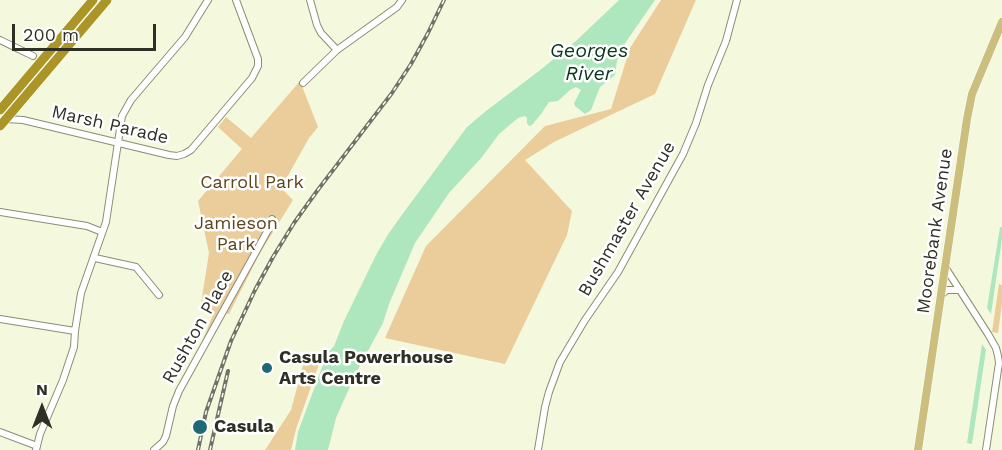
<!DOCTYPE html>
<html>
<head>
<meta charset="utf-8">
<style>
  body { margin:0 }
  #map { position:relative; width:1002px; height:450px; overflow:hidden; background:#f4f9de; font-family:"Work Sans",sans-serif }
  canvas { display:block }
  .north { position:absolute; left:12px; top:378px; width:60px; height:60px; -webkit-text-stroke:4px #fff; paint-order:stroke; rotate:0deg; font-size:16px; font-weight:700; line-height:24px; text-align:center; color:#2e3026 }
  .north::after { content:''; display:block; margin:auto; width:21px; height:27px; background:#2e3026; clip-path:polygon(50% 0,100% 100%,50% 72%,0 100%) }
  .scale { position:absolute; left:12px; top:24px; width:144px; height:27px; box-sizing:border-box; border:3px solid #2e3026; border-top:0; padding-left:8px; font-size:18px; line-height:21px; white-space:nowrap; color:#2e3026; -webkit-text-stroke:4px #fff; paint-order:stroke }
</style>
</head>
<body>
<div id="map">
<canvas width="1002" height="450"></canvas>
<div class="north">N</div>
<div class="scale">200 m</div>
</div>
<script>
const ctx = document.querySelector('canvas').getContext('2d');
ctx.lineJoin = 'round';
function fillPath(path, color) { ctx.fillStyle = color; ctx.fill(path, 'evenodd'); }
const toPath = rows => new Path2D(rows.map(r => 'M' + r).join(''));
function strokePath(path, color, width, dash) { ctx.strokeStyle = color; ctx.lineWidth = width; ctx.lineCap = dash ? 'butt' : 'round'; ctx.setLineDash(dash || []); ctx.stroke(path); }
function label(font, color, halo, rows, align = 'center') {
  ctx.font = font + ' "Work Sans",sans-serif'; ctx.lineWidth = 5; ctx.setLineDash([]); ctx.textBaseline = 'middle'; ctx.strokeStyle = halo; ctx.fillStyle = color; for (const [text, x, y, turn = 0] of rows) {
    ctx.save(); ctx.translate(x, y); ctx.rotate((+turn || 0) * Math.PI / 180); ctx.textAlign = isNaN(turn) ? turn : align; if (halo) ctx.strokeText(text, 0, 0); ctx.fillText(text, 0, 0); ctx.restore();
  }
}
const green = toPath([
  [661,0,696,0,655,94,554,142,525,160,572,211,567,235,505,364,385,338,426,246,545,126,611,109,630,48],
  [300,81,318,127,309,138,281,188,293,200,260,253,229,314,220,313,202,342,214,312,200,310,209,253,198,201,242,149,218,127,226,117,251,138],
  [999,284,1002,285,1002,304,998,333,992,332],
  [323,353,296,429,291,450,265,450,291,410,303,365]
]);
const water = toPath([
  [619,0,655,0,621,49,617,61,615,75,600,87,591,110,585,114,575,106,574,103,581,90,576,87,570,90,558,101,549,102,541,114,532,125,529,126,527,123,527,118,525,116,518,118,499,134,482,157,449,193,415,243,389,304,383,323,356,373,336,418,328,450,295,450,298,432,327,354,334,346,344,321,377,253,389,233,404,212,467,127,486,111,539,71,577,40],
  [1000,227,1002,227,1002,239,991,314,987,308],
  [982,344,986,350,972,444,967,443]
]);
const minor = toPath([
  [310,0,317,25,321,33,337,50],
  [0,40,33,56],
  [303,83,337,50,397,7,402,0],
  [6,119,23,120,169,155,177,156,184,154,191,150,252,78,258,66,258,59,236,0],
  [0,212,87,226,102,232],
  [95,258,136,267,159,295],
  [945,267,988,334,996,348,998,356,999,363,986,450],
  [941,295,947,290,960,290],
  [0,319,75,331],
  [0,432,37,446],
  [36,450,40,434,63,380,74,347,75,331,81,293,106,222,122,116,131,100,185,37,208,0],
  [154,450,163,442,166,436,173,406,179,391,268,230,272,219],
  [538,450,545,407,549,392,560,362,585,320,618,272,683,154,696,123,708,85,726,41,737,0]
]);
const major = toPath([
  [918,450,967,119,972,94,1002,22]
]);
const highway = toPath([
  [0,110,93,0],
  [0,126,107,0]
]);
const rail = toPath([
  [198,450,206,412,231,341,255,290,273,257,294,223,317,191,392,93,411,64,428,33,444,0],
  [210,450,228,371]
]);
const markers = [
  [267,368,6,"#1f6974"],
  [200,427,8,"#1f6974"]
];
const streetNames = [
  ["Marsh Parade",110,125,13],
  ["Bushmaster Avenue",627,219,-60],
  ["Moorebank Avenue",935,231,-82],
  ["Rushton Place",198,327,-61]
];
const parkNames = [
  ["Carroll Park",252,183],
  ["Jamieson",236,224],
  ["Park",236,245]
];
const poiNames = [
  ["Casula Powerhouse",279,358],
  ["Arts Centre",279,379],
  ["Casula",214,427]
];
const waterNames = [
  ["Georges",589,51],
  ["River",589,74]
];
fillPath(green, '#ebcc9b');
fillPath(water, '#aee6bd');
strokePath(minor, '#898d75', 8);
strokePath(major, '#fff', 9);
strokePath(highway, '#fff', 10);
strokePath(minor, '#fff', 6);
strokePath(major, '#ccbf7d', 8);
strokePath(highway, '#aa9526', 9);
strokePath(rail, '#707363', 4);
strokePath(rail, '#fff', 1.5, [4.5]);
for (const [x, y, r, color] of markers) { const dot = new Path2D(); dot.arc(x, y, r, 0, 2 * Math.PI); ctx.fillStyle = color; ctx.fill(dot); strokePath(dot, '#fff', 2); }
label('18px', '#2e3026', '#fff', streetNames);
label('18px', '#5d451b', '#fff', parkNames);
label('bold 18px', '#2e3026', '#fff', poiNames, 'left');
label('italic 20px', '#0a361c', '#fff', waterNames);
</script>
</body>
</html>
